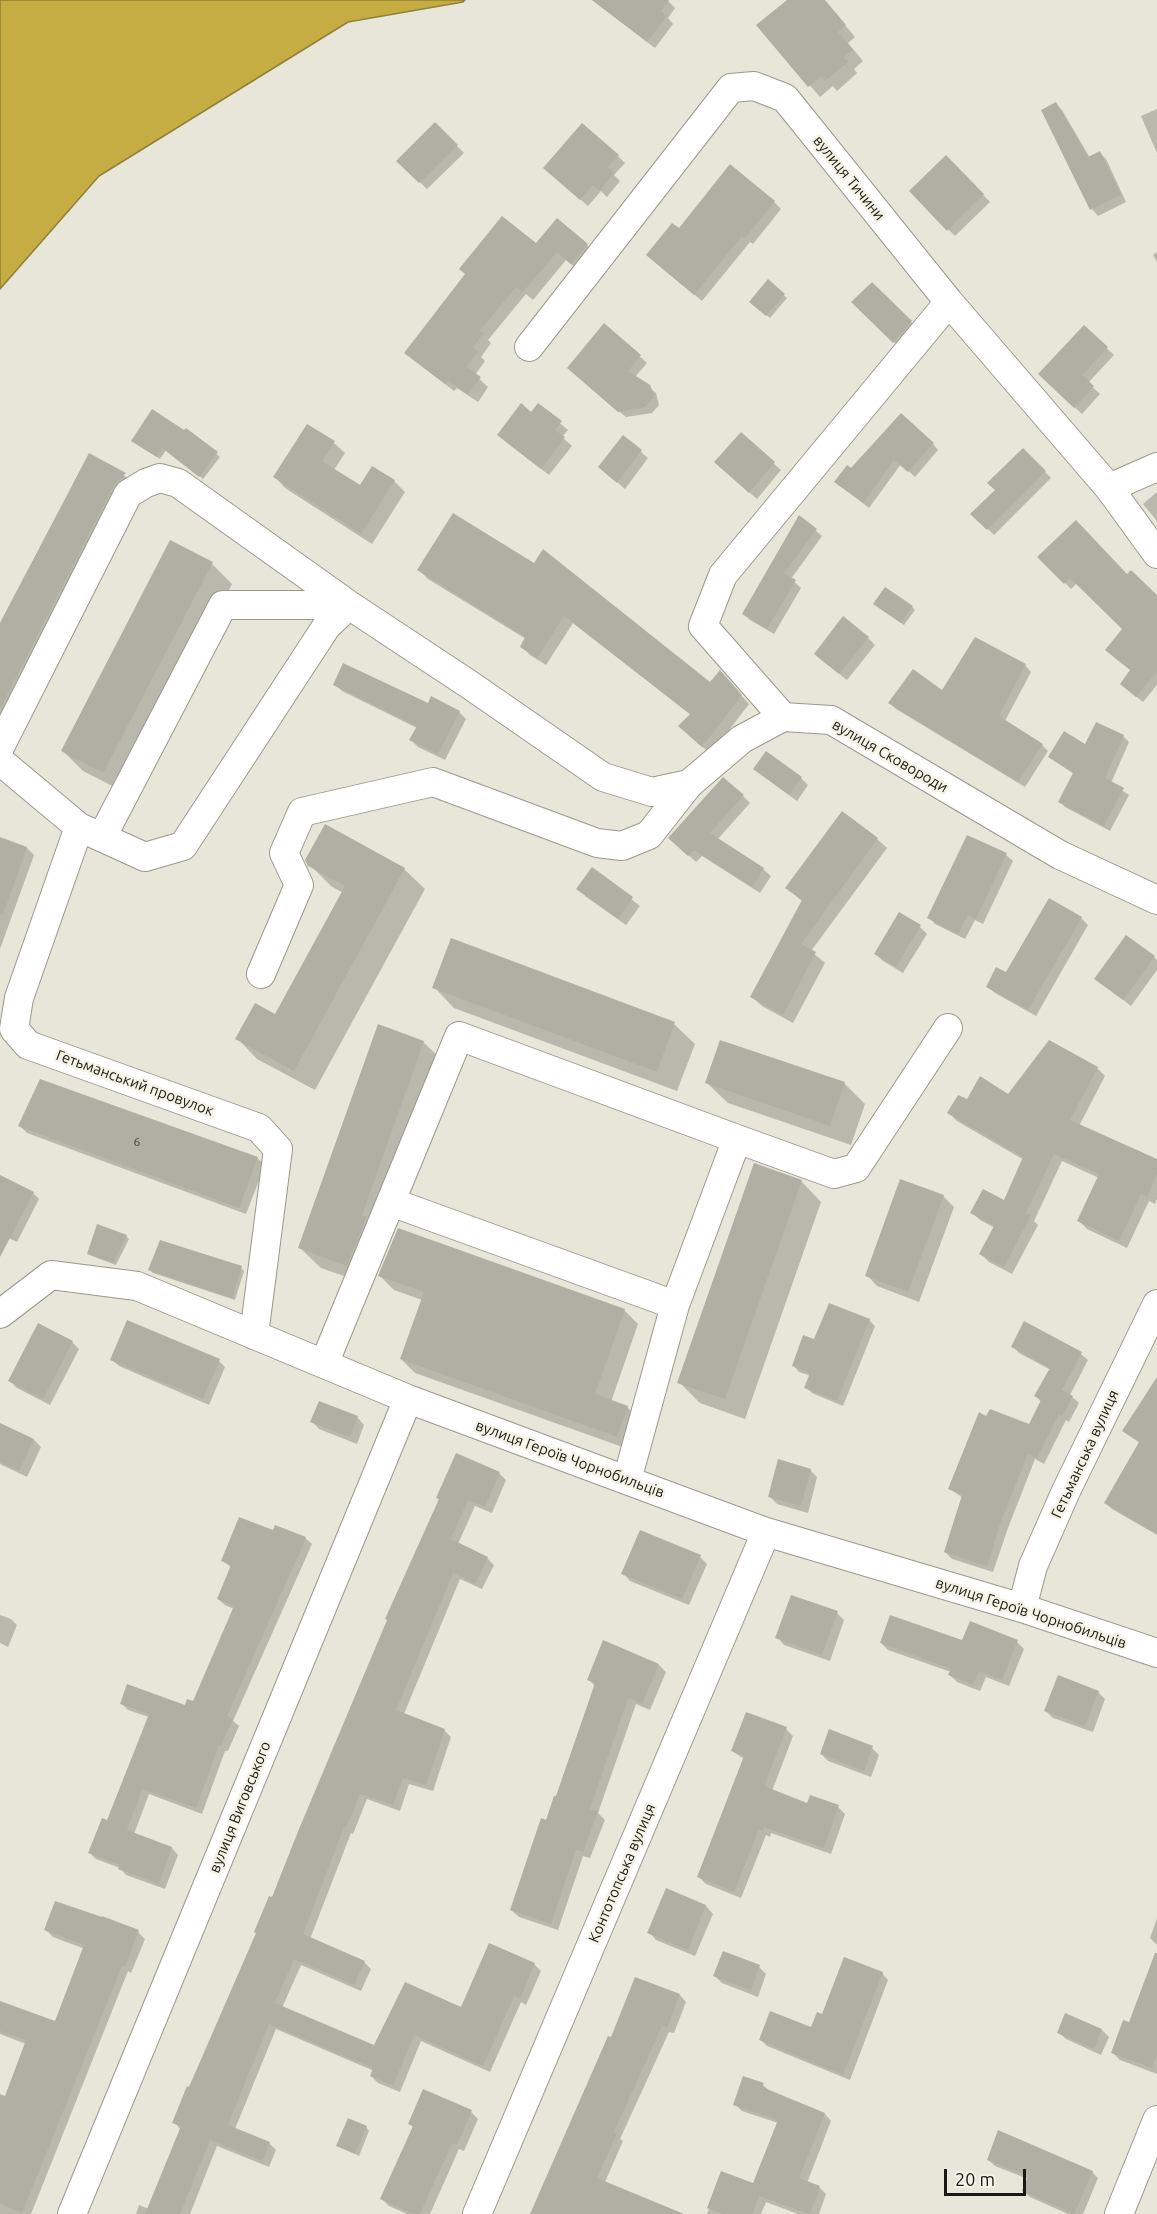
<!DOCTYPE html>
<html>
<head>
<meta charset="utf-8">
<style>
  body { margin:0 }
  #map { position:relative; width:1157px; height:2214px; overflow:hidden; background:#e8e6d9; font-family:Ubuntu,sans-serif }
  canvas { display:block }
  .scale { position:absolute; left:944px; top:2169px; width:82px; height:27px; box-sizing:border-box; border:3px solid #191814; border-top:0; padding-left:8px; font-size:18px; line-height:21px; white-space:nowrap; color:#191814; -webkit-text-stroke:4px #f5f3e6; paint-order:stroke }
</style>
</head>
<body>
<div id="map">
<canvas width="1157" height="2214"></canvas>
<div class="scale">20 m</div>
</div>
<script>
const ctx = document.querySelector('canvas').getContext('2d');
ctx.lineJoin = 'round';
function fillPath(path, color) { ctx.fillStyle = color; ctx.fill(path, 'evenodd'); }
const toPath = rows => new Path2D(rows.map(r => 'M' + r).join(''));
function strokePath(path, color, width, dash) { ctx.strokeStyle = color; ctx.lineWidth = width; ctx.lineCap = dash ? 'butt' : 'round'; ctx.setLineDash(dash || []); ctx.stroke(path); }
function label(font, color, halo, rows, align = 'center') {
  ctx.font = font + ' Ubuntu,sans-serif'; ctx.lineWidth = 5; ctx.setLineDash([]); ctx.textBaseline = 'middle'; ctx.strokeStyle = halo; ctx.fillStyle = color; for (const [text, x, y, turn = 0] of rows) {
    ctx.save(); ctx.translate(x, y); ctx.rotate((+turn || 0) * Math.PI / 180); ctx.textAlign = isNaN(turn) ? turn : align; if (halo) ctx.strokeText(text, 0, 0); ctx.fillText(text, 0, 0); ctx.restore();
  }
}
const water = toPath([
  [0,0,465,0,463,2,348,22,99,176,0,289,0,0]
]);
const shadow = toPath([
  [592,0,667,0,675,8,668,18,673,24,655,48],
  [789,0,812,0,835,13,855,37,848,43,863,61,854,69,857,73,837,91,833,86,820,97,759,26],
  [1056,104,1062,110,1090,158,1100,153,1106,159,1126,202,1098,216,1092,209,1043,111],
  [1157,109,1157,153,1141,116],
  [435,124,464,153,427,189,398,161],
  [618,156,625,163,614,175,620,181,607,197,601,191,588,206,552,175],
  [946,157,990,202,955,236,911,191],
  [774,202,781,209,753,244,750,242,702,301,655,262,680,230],
  [587,245,596,254,581,272,566,260,533,300,526,294,488,340,491,343,481,357,485,361,475,375,488,387,478,402,457,388,454,391,415,361,536,246],
  [1157,252,1157,262,1153,255],
  [768,281,787,298,770,318,751,302],
  [872,284,918,329,901,349,854,302],
  [605,325,647,363,635,377,656,393,659,405,652,413,626,417,575,374],
  [1084,327,1114,355,1088,383,1100,394,1082,414,1047,381],
  [538,405,568,430,562,437,572,446,549,475,506,442],
  [186,430,220,457,203,479,166,450,160,459,136,444,184,432],
  [741,434,781,470,757,499,723,469],
  [623,437,648,458,625,489,600,467],
  [334,443,345,453,334,470,360,487,394,481,405,492,372,544,285,488,275,477],
  [933,444,938,450,915,477,901,464,869,508,836,482,852,470],
  [1023,450,1051,478,994,535,973,514,997,490],
  [89,455,128,478,0,719,0,623],
  [1157,492,1157,521,1143,504],
  [800,517,822,536,791,579,801,588,774,634,750,620,744,614],
  [1040,557,1127,576,1157,598,1157,685,1143,702,1128,690,1132,671,1124,629,1077,583,1071,589],
  [212,564,232,584,124,792,83,771,62,750],
  [535,566,711,685,728,681,749,704,711,754,688,735,691,715,573,623,546,665,530,655,521,646,526,639,428,579,419,570],
  [878,607,912,607,915,610,904,625],
  [868,638,875,645,847,680,823,661],
  [1025,665,1031,672,1005,721,1042,745,1048,751,1025,787,896,709,890,703,942,693],
  [334,684,459,712,466,719,445,760,418,747,411,740,417,728,342,691],
  [1123,736,1129,742,1111,783,1129,795,1110,831,1065,807,1060,802,1074,774,1050,757],
  [762,775,801,778,808,785,797,801],
  [743,796,750,803,717,840,763,869,771,876,760,893,702,856,696,862,677,845],
  [0,838,27,848,34,855,0,949],
  [877,839,887,848,811,951,825,963,793,1023,762,1006,752,997,803,902,787,888],
  [1006,855,1013,861,983,924,975,920,965,939,935,924,929,917],
  [310,865,404,869,425,889,315,1090,257,1059,237,1038,276,1016,343,893,331,886],
  [592,869,640,906,626,925,585,896],
  [900,914,920,927,927,934,903,973,883,961,876,954],
  [1081,918,1088,925,1036,1016,995,993,987,986],
  [451,940,674,1024,695,1044,677,1091,454,1008,434,987],
  [1154,957,1157,960,1157,970,1131,1006,1096,978],
  [423,1042,444,1062,367,1284,321,1268,300,1248],
  [1097,1068,1105,1076,1079,1126,1157,1161,1157,1199,1155,1204,1149,1201,1127,1248,1087,1229,1079,1221,1099,1178,1062,1161,1034,1221,1038,1225,1012,1274,989,1262,981,1254,995,1228,980,1220,972,1212,1004,1202,1024,1160,957,1121,949,1113,967,1101,1009,1096],
  [707,1083,844,1083,865,1104,851,1145,728,1103],
  [20,1126,257,1158,265,1165,246,1214,27,1133],
  [0,1176,33,1193,39,1199,17,1242,0,1234],
  [801,1181,821,1202,745,1419,700,1403,679,1382],
  [943,1196,954,1207,919,1302,877,1286,867,1275],
  [126,1236,129,1239,116,1265,92,1256,88,1253],
  [241,1268,244,1271,235,1300,153,1273,150,1270],
  [380,1276,624,1310,638,1324,611,1402,627,1407,641,1421,631,1450,415,1373,401,1359,422,1300,394,1290],
  [869,1320,875,1326,843,1406,812,1393,806,1387,811,1376,799,1372,794,1366,815,1341],
  [1025,1323,1081,1354,1088,1360,1070,1395,1079,1403,1069,1422,1066,1420,1044,1464,1035,1459,1008,1528,993,1572,952,1559,945,1552,963,1498,950,1489,987,1418,1030,1426,1041,1402,1036,1396,1051,1370,1019,1353,1013,1346],
  [72,1342,79,1349,50,1405,17,1388,10,1381],
  [112,1360,219,1361,225,1367,209,1405,119,1366],
  [1157,1393,1157,1535,1112,1509,1106,1503,1140,1443,1124,1431],
  [357,1417,364,1425,357,1444,319,1429,312,1421],
  [0,1424,34,1440,41,1447,27,1477,0,1464],
  [810,1470,817,1477,808,1513,777,1504,769,1496],
  [499,1473,506,1480,492,1513,475,1506,458,1544,487,1558,494,1565,482,1589,460,1579,404,1714,444,1730,451,1737,433,1791,409,1784,400,1811,367,1799,353,1834,351,1833,310,1939,364,1962,371,1969,361,1991,301,1965,282,2008,375,2046,462,2009,534,1964,541,1971,526,2005,521,2002,490,2072,421,2041,400,2092,378,2083,371,2076,374,2071,276,2029,235,2129,269,2143,276,2150,269,2167,217,2146,190,2214,136,2214,139,2205,149,2209,181,2130,174,2122,273,1899,440,1500,438,1498],
  [274,1532,305,1538,312,1544,233,1721,239,1726,228,1751,225,1751,202,1814,149,1794,134,1834,172,1848,178,1855,165,1889,126,1875,120,1868,96,1859,90,1853,108,1822,149,1717,128,1710,121,1703,186,1707,193,1703,234,1609,225,1605,218,1599,232,1568,223,1561],
  [700,1557,707,1564,689,1605,630,1581,623,1573],
  [837,1613,844,1620,830,1661,784,1645,777,1637],
  [0,1615,11,1619,17,1625,8,1647,0,1643],
  [1017,1642,1024,1649,1009,1686,986,1677,980,1691,957,1682,950,1675,951,1672,888,1650,881,1643],
  [659,1665,666,1672,650,1710,636,1704,598,1813,605,1820,590,1858,583,1856,558,1930,519,1917,511,1910,557,1798,596,1687,588,1679],
  [1098,1692,1105,1699,1093,1732,1053,1718,1046,1711],
  [786,1729,793,1736,772,1791,808,1805,838,1807,845,1814,831,1854,771,1833,770,1837,766,1835,741,1898,706,1884,699,1877,744,1759,732,1751],
  [872,1748,879,1755,871,1777,828,1761,821,1754],
  [667,1890,706,1906,713,1914,695,1956,656,1940,649,1932],
  [1157,1918,1157,1945,1150,1938],
  [46,1930,138,1932,145,1939,131,1973,128,1971,31,2214,0,2214,0,2096,6,2098,26,2044,0,2034,0,2002,56,2023,85,1949,53,1937],
  [759,1967,766,1974,758,1997,722,1983,715,1976],
  [882,1973,888,1980,850,2080,767,2046,761,2040,811,2029],
  [636,1979,680,1995,686,2002,674,2033,669,2032,620,2139,623,2141,605,2182,658,2214,534,2214,612,2039],
  [1066,2015,1102,2030,1109,2037,1101,2055,1066,2039,1058,2032],
  [1157,2035,1157,2074,1120,2060,1113,2053],
  [763,2085,771,2092,825,2114,831,2121,807,2183,820,2188,826,2194,819,2214,798,2214,766,2202,761,2214,707,2214,722,2173,754,2185,778,2123,742,2111,735,2104],
  [424,2091,471,2112,478,2119,464,2151,459,2149,430,2214,407,2214,389,2206,382,2199,414,2128,410,2124],
  [366,2127,369,2131,359,2156,338,2145],
  [989,2160,1092,2172,1098,2178,1083,2214,1068,2214,1030,2197,1023,2191,1028,2179,995,2166]
]);
const building = toPath([
  [592,0,669,0,661,11,667,16,647,42],
  [787,0,825,0,846,25,838,32,853,50,844,57,848,62,825,81,821,76,808,87,756,25],
  [1056,102,1088,157,1100,151,1121,195,1090,210,1041,110],
  [435,122,458,145,419,183,396,161],
  [582,123,619,155,608,167,614,173,599,191,593,185,580,200,543,168],
  [946,155,984,194,947,231,909,191],
  [730,164,775,201,745,238,742,236,694,295,646,255,672,223,679,228],
  [502,216,536,243,557,218,588,244,571,264,557,252,523,292,516,287,480,331,484,333,473,347,478,351,466,367,481,377,468,395,448,380,445,384,404,353,465,274,459,269],
  [768,279,785,294,766,316,749,302],
  [872,282,912,321,893,343,851,302],
  [604,323,641,355,628,371,650,385,653,392,653,398,645,407,618,412,567,368],
  [1084,325,1108,347,1082,375,1094,386,1074,408,1038,374],
  [521,403,531,412,538,403,562,421,555,430,565,437,541,469,497,435],
  [152,409,184,430,186,428,218,452,199,477,162,448,157,457,131,441],
  [901,413,934,443,908,472,894,460,863,503,834,482,847,465,851,468],
  [307,424,335,441,322,461,360,485,372,466,395,480,361,534,273,477],
  [741,432,775,462,749,493,714,462],
  [623,435,642,450,617,483,598,467],
  [1023,448,1046,471,987,530,970,514,995,490,987,483],
  [89,453,126,473,113,487,0,709,0,623],
  [453,513,534,563,543,549,710,682,720,670,742,695,702,747,678,726,690,714,564,616,537,658,520,647,525,637,417,570],
  [799,515,817,529,784,573,796,580,767,629,742,614],
  [1076,520,1127,574,1131,570,1157,595,1157,672,1136,697,1120,684,1130,670,1105,650,1122,629,1070,578,1064,584,1037,557],
  [170,540,213,562,103,773,61,751],
  [885,587,913,606,901,623,873,604],
  [843,616,869,637,839,674,814,654],
  [975,637,1026,664,999,716,1043,744,1018,782,888,703,913,669,942,690],
  [343,663,428,703,431,696,460,711,438,754,409,740,417,726,333,685],
  [1096,722,1124,735,1105,778,1124,788,1104,826,1058,802,1073,773,1048,757,1064,731,1085,744],
  [766,751,802,777,789,795,753,769],
  [723,777,744,795,710,833,764,868,752,887,694,850,688,856,668,838],
  [842,811,878,838,801,944,816,952,783,1015,750,997,802,900,785,888],
  [325,824,405,868,294,1071,235,1039,255,1003,275,1014,345,886,308,866,305,860],
  [967,835,1007,853,976,919,968,915,958,934,927,918],
  [0,837,27,847,3,915,0,915],
  [592,867,633,897,618,919,576,889],
  [1049,898,1082,917,1028,1010,986,987,996,967,1006,972],
  [899,912,921,925,896,967,874,954],
  [1126,935,1155,956,1123,1000,1094,979],
  [451,938,675,1022,657,1072,432,988],
  [378,1024,424,1041,362,1215,367,1217,347,1265,344,1265,298,1248],
  [720,1040,845,1082,830,1126,705,1083],
  [1049,1040,1098,1067,1070,1120,1157,1159,1157,1174,1147,1197,1141,1194,1119,1241,1077,1221,1099,1174,1054,1154,1026,1213,1031,1215,1004,1267,979,1254,994,1226,970,1213,983,1189,1004,1200,1023,1157,947,1113,958,1095,967,1099,980,1076,1008,1094],
  [40,1079,258,1157,239,1208,18,1126],
  [754,1163,802,1180,725,1399,677,1383],
  [0,1175,34,1192,0,1257],
  [900,1179,944,1195,908,1292,865,1276],
  [97,1224,127,1235,113,1263,87,1254],
  [398,1228,625,1309,595,1394,628,1406,617,1437,400,1359,424,1292,378,1276],
  [160,1240,242,1266,232,1298,148,1270],
  [829,1303,870,1319,837,1401,804,1388,810,1373,792,1366,803,1335,814,1339],
  [127,1320,220,1359,203,1399,110,1360],
  [1024,1321,1082,1352,1062,1390,1073,1396,1062,1416,1059,1414,1037,1458,1028,1454,1001,1521,987,1566,944,1552,962,1495,948,1489,979,1412,986,1416,990,1409,1029,1424,1041,1400,1034,1396,1050,1368,1011,1347],
  [38,1323,73,1341,43,1399,8,1381],
  [1157,1377,1157,1534,1104,1503,1139,1442,1122,1431],
  [319,1401,358,1416,350,1437,310,1422],
  [0,1423,34,1439,19,1471,0,1462],
  [456,1453,500,1472,485,1507,468,1500,451,1539,488,1557,475,1584,453,1573,396,1710,445,1729,426,1785,403,1778,393,1805,360,1794,346,1828,344,1827,303,1934,365,1961,354,1985,294,1959,275,2003,374,2045,405,1982,461,2007,489,1943,535,1963,520,1999,514,1996,483,2066,414,2035,393,2086,370,2076,373,2068,269,2024,228,2125,270,2142,262,2161,210,2140,180,2214,145,2214,181,2126,172,2123,187,2086,189,2087,256,1933,254,1932,269,1896,272,1897,299,1829,387,1620,385,1619,439,1499,436,1498],
  [778,1459,811,1469,801,1506,768,1497],
  [239,1517,273,1530,275,1525,306,1537,298,1558,297,1558,227,1716,233,1719,221,1746,219,1745,196,1808,142,1789,127,1830,172,1847,159,1884,118,1869,120,1865,88,1853,102,1818,107,1820,149,1714,120,1704,127,1684,185,1705,187,1699,193,1701,234,1606,217,1599,231,1565,221,1561],
  [640,1530,701,1555,682,1599,621,1574],
  [791,1595,838,1611,822,1655,775,1638],
  [890,1615,962,1640,970,1621,1018,1640,1002,1680,979,1671,973,1685,948,1675,951,1669,880,1643],
  [603,1640,659,1664,642,1704,628,1698,590,1809,598,1811,583,1852,576,1850,551,1924,510,1910,541,1818,546,1820,554,1796,556,1796,595,1683,587,1680],
  [1058,1675,1099,1691,1085,1726,1044,1711],
  [746,1712,787,1727,764,1786,807,1803,810,1795,839,1805,824,1848,764,1827,763,1831,759,1829,734,1892,697,1877,744,1756,731,1751],
  [829,1729,873,1746,864,1771,820,1754],
  [666,1888,706,1905,688,1950,647,1933],
  [55,1901,102,1917,102,1916,139,1930,125,1967,122,1966,22,2213,0,2204,0,2094,5,2096,26,2040,0,2031,0,2001,55,2021,84,1945,44,1930],
  [723,1951,760,1965,751,1990,713,1976],
  [1155,1953,1157,1953,1157,2055,1152,2068,1111,2053,1123,2020,1129,2022],
  [844,1957,883,1972,843,2075,759,2040,770,2011,811,2027,817,2012,822,2014],
  [635,1977,680,1994,667,2028,662,2026,614,2132,617,2133,597,2178,684,2214,530,2214,608,2036,611,2037],
  [1065,2013,1102,2029,1094,2049,1057,2033],
  [743,2076,764,2083,762,2087,825,2113,799,2178,820,2186,810,2214,759,2196,752,2214,723,2214,707,2208,721,2171,753,2183,778,2120,733,2105],
  [423,2089,472,2110,457,2145,452,2143,420,2214,413,2214,380,2199,413,2126,408,2124],
  [348,2118,367,2126,355,2154,336,2146],
  [998,2130,1093,2171,1074,2214,1022,2191,1028,2176,987,2160]
]);
const minor = toPath([
  [529,347,731,88,754,86,785,98,949,302,1109,488,1157,554],
  [1109,488,1157,467],
  [783,717,703,626,723,575,949,302],
  [0,747,128,494,146,483,160,478,178,483,349,605,470,685,603,777,652,792,689,784,742,739,783,717,831,720,1060,855,1157,900],
  [0,761,79,827,145,857,183,846,326,627,349,605],
  [79,827,19,998,14,1029,28,1045,259,1128,278,1149,254,1335],
  [102,837,223,605,349,605],
  [261,974,299,885,284,853,302,812,433,782,597,843,622,846,649,835,689,784],
  [737,1139,834,1174,856,1168,948,1028],
  [391,1202,675,1305],
  [0,1314,51,1275,137,1286,408,1399,766,1532,1022,1608,1157,1653],
  [324,1364,459,1036,737,1139,675,1305,627,1480],
  [1022,1608,1033,1566,1066,1491,1157,1304],
  [72,2214,408,1399],
  [477,2214,766,1532],
  [1119,2214,1157,2120]
]);
const numberNames = [
  ["6",137,1142]
];
const streetNames = [
  ["вулиця Тичини",849,178,51],
  ["вулиця Сковороди",890,756,30],
  ["Гетьманський провулок",135,1083,20],
  ["Гетьманська вулиця",1085,1454,-65],
  ["вулиця Героїв Чорнобильців",570,1459,20],
  ["вулиця Героїв Чорнобильців",1031,1613,18],
  ["вулиця Виговського",240,1807,-68],
  ["Контотопська вулиця",622,1873,-67]
];
fillPath(water, '#c5ad44');
strokePath(water, '#918036', 1.5);
fillPath(shadow, '#0003');
fillPath(building, '#b1aea3');
strokePath(minor, '#9b988d', 30);
strokePath(minor, '#fff', 28);
label('12px', '#3f3e38', null, numberNames);
label('15px', '#191814', '#f5f3e6', streetNames);
</script>
</body>
</html>
